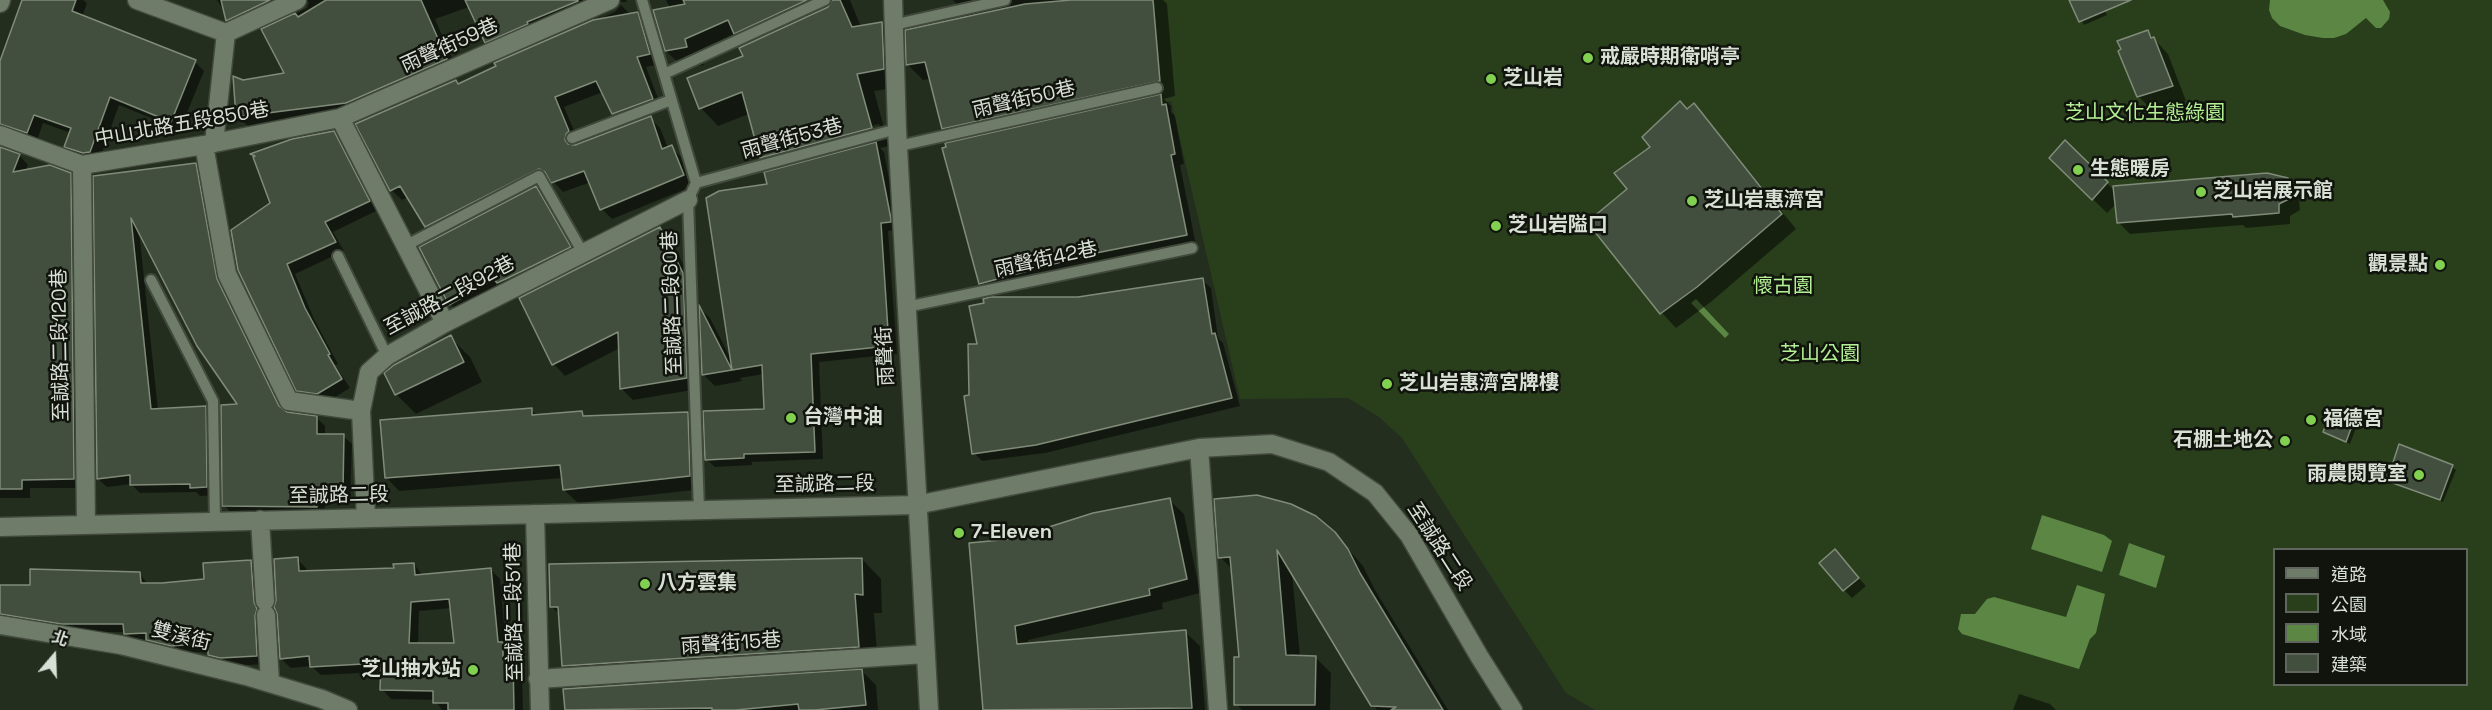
<!DOCTYPE html>
<html>
<head>
<meta charset="utf-8">
<style>
  body { margin:0 }
  #map { position:relative; width:2492px; height:710px; overflow:hidden; background:#232e1e; font-family:"Space Grotesk","Noto Sans TC",sans-serif }
  canvas { display:block }
  .legend { position:absolute; left:2273px; top:548px; width:195px; height:138px; box-sizing:border-box; background:#10140d; border:2px solid #60655d; margin:0; padding:8px 10px; list-style:none; font-size:18px; color:#d8dfd5 }
  .legend li { display:flex; align-items:center; gap:12px; height:30px }
  .legend b { width:30px; border:2px solid #60655d }
  .north { position:absolute; left:24px; top:626px; width:60px; height:60px; -webkit-text-stroke:4px #10140d; paint-order:stroke; rotate:19deg; font-size:16px; font-weight:700; line-height:24px; text-align:center; color:#d8dfd5 }
  .north::after { content:''; display:block; margin:auto; width:21px; height:27px; background:#d8dfd5; clip-path:polygon(50% 0,100% 100%,50% 72%,0 100%) }
</style>
</head>
<body>
<div id="map">
<canvas width="2492" height="710"></canvas>
<ul class="legend">
<li><b style="height:8px;background:#6f7c69"></b>道路</li>
<li><b style="height:16px;background:#293f1c"></b>公園</li>
<li><b style="height:16px;background:#5b8643"></b>水域</li>
<li><b style="height:16px;background:#434f3e"></b>建築</li>
</ul>
<div class="north">北</div>
</div>
<script>
const ctx = document.querySelector('canvas').getContext('2d');
ctx.lineJoin = 'round';
function fillPath(path, color) { ctx.fillStyle = color; ctx.fill(path, 'evenodd'); }
const toPath = rows => new Path2D(rows.map(r => 'M' + r).join(''));
function strokePath(path, color, width, dash) { ctx.strokeStyle = color; ctx.lineWidth = width; ctx.lineCap = dash ? 'butt' : 'round'; ctx.setLineDash(dash || []); ctx.stroke(path); }
function label(font, color, halo, rows, align = 'center') {
  ctx.font = font + ' "Space Grotesk","Noto Sans TC",sans-serif'; ctx.lineWidth = 5; ctx.setLineDash([]); ctx.textBaseline = 'middle'; ctx.strokeStyle = halo; ctx.fillStyle = color; for (const [text, x, y, turn = 0] of rows) {
    ctx.save(); ctx.translate(x, y); ctx.rotate((+turn || 0) * Math.PI / 180); ctx.textAlign = isNaN(turn) ? turn : align; if (halo) ctx.strokeText(text, 0, 0); ctx.fillText(text, 0, 0); ctx.restore();
  }
}
const green = toPath([
  [1136,0,2492,0,2492,710,1595,710,1566,693,1402,438,1379,417,1348,398,1240,399,1171,101,1164,102],
  [2274,550,2466,550,2466,684,2274,684]
]);
const water = toPath([
  [2270,0,2383,0,2390,12,2389,19,2381,28,2376,28,2366,18,2346,34,2334,38,2323,38,2305,35,2280,26,2272,18,2269,10],
  [1696,299,1729,334,1725,338,1691,303],
  [2042,515,2104,535,2112,541,2102,572,2031,549],
  [2129,543,2165,556,2156,588,2119,575],
  [2077,585,2105,594,2096,633,2090,639,2079,669,1962,634,1958,629,1961,614,1975,614,1987,599,1994,597,2066,617]
]);
const shadow = toPath([
  [24,0,83,0,87,3,82,17,195,62,204,71,180,130,119,105,99,161,75,155,66,146,71,133,43,123,37,141,0,138,0,65],
  [217,0,626,0,627,2,617,2,498,54,486,42,469,7,435,19,458,72,359,115,250,128,237,116,243,81,286,74,263,30,307,8,309,2,306,2,239,33,227,20,225,13],
  [666,0,850,0,861,27,882,24,900,42,901,87,874,91,889,146,880,148,884,152,898,229,888,231,897,354,819,362,823,459,752,462,752,465,715,467,706,459,765,410,764,374,740,378,742,381,715,386,703,374,701,309,710,318,732,361,769,185,775,171,761,157,749,114,718,126,701,108,745,57,747,46,742,40,702,57,704,65,684,68,666,51,670,8],
  [879,124,880,127,771,157,771,153],
  [953,0,1163,0,1167,4,1175,96,1164,99,1171,106,1171,112,1175,116,1184,164,1180,165,1196,245,990,294,980,284,957,142,943,128,931,79,923,80,908,65,907,31,968,18],
  [2071,0,2100,0,2107,15,2084,25],
  [621,5,631,15,637,14,648,24,660,64,646,67,662,109,624,124,614,114,603,92,564,107,579,142,572,147,650,118,660,128,668,148,671,147,681,157,693,186,612,219,602,209,591,182,563,192,550,178,534,186,544,196,577,255,458,312,450,304,451,229,436,237,426,226,408,197,402,200,391,190,456,81,459,85,498,67,496,64,615,12],
  [2147,31,2168,54,2186,101,2153,111,2138,96],
  [1694,105,1708,120,1796,229,1712,301,1676,328,1662,313,1589,222,1629,189,1653,147],
  [333,132,343,142,378,210,333,232,344,251,295,274,314,319,338,364,335,365,350,388,327,402,307,399,298,390,272,203,252,155],
  [2065,142,2116,192,2287,180,2298,191,2300,210,2290,216,2290,224,2246,228,2243,225,2130,234,2119,223,2117,203,2107,213,2051,158],
  [0,148,19,155,28,165,25,172,70,174,79,184,83,488,30,488,30,498,0,498],
  [195,165,204,173,225,289,285,413,317,418,325,426,325,435,343,436,352,444,350,499,325,498,325,514,232,514,224,505,240,405,139,231,158,410,205,407,213,416,215,495,200,496,196,492,140,493,131,484,107,487,98,479,95,177],
  [659,229,671,240,694,286,698,389,633,400,621,388,620,348,565,376,554,364],
  [1202,280,1211,288,1218,338,1223,343,1240,406,1045,453,982,461,974,453,971,397,979,345,1078,298],
  [450,337,470,357,482,382,416,414,396,394],
  [531,410,538,416,582,413,587,418,687,413,701,427,703,489,578,503,564,490,563,478,399,491,386,477],
  [2331,416,2356,428,2350,444,2325,432],
  [2452,467,2456,470,2443,502,2393,484,2389,480],
  [1169,500,1184,514,1200,593,1162,603,1163,609,1028,640,1029,645,1185,632,1200,646,1205,710,985,710,971,544,1011,541],
  [1334,533,1363,566,1375,590,1448,710,1377,710,1292,573,1300,657,1315,657,1331,673,1330,710,1242,710,1236,704,1241,659,1233,570,1220,557],
  [297,559,306,568,307,573,395,569,414,564,423,576,490,569,500,579,506,647,512,653,512,661,522,671,523,710,442,710,435,700,391,699,382,689,382,672,321,675,311,666,291,668,281,659],
  [452,608,456,644,418,645,419,611],
  [862,559,881,579,882,613,874,613,878,666,583,685,563,666,560,615,551,606],
  [1842,559,1866,586,1852,598,1844,590],
  [251,562,259,570,265,664,229,666,219,663,210,651,181,654,156,648,150,641,134,642,126,632,71,632,0,623,0,586,32,587,32,570,139,573,148,584,206,580],
  [862,671,876,685,878,710,566,710,565,690],
  [2019,694,2050,704,2056,710,2013,710]
]);
const building = toPath([
  [22,0,76,0,72,11,196,60,171,122,110,97,90,152,83,153,64,147,71,128,34,115,27,133,0,124,0,61,22,0],
  [221,0,270,0,226,21,221,0],
  [326,0,421,0,447,59,346,103,236,117,233,76,243,80,284,73,261,29,295,13,298,17,326,0],
  [465,0,578,0,578,1,527,22,528,24,485,43,465,0],
  [683,0,807,0,734,34,728,20,685,39,687,47,665,51,653,10,685,4,683,0],
  [832,0,840,0,852,27,882,22,884,69,857,74,872,128,760,158,742,92,699,109,687,78,743,56,739,48,828,7,832,0],
  [1071,0,1153,0,1160,81,942,129,925,62,906,65,905,30,1025,4,1071,0],
  [2069,0,2131,0,2079,22,2069,0],
  [638,12,650,54,637,57,653,99,612,114,596,81,555,97,569,131,566,134,565,140,568,144,575,145,651,116,662,149,672,145,684,175,600,210,584,171,551,183,545,172,539,169,425,227,400,186,390,191,355,124,456,80,458,84,496,66,494,63,593,20,638,12],
  [2148,30,2151,38,2154,37,2173,86,2137,97,2118,51,2121,49,2117,41,2148,30],
  [1161,94,1162,105,1166,104,1175,154,1171,155,1187,235,1091,254,979,284,942,148,946,147,945,143,1161,94],
  [1680,101,1687,109,1694,103,1782,214,1697,287,1660,314,1587,222,1627,189,1614,173,1650,147,1642,137,1680,101],
  [334,131,370,201,325,222,336,242,287,264,305,308,330,354,328,355,342,379,317,394,296,391,238,270,231,230,270,203,253,157,255,156,250,154,292,139,334,131],
  [2065,140,2108,182,2092,200,2049,158,2065,140],
  [876,142,891,219,891,222,881,223,889,346,811,354,815,452,744,454,744,458,705,460,703,411,764,409,762,365,732,370,706,198,719,191,767,184,764,172,876,142],
  [0,147,20,154,13,172,50,165,71,173,74,479,22,480,22,489,0,489,0,147],
  [196,163,217,279,279,406,287,412,317,416,317,434,344,434,343,491,317,491,317,507,222,506,221,405,237,404,197,346,131,218,151,409,206,406,207,487,190,488,190,484,130,485,130,475,97,479,93,176,196,163],
  [2267,173,2288,178,2289,199,2279,204,2279,213,2233,217,2232,214,2117,223,2113,186,2267,173],
  [536,186,571,247,508,278,497,283,494,279,449,305,419,247,536,186],
  [660,227,683,273,687,378,620,389,618,332,552,365,519,298,660,227],
  [1203,278,1212,334,1215,333,1232,398,1036,445,972,454,964,396,969,395,968,344,977,344,969,306,984,303,983,299,990,297,1078,297,1203,278],
  [699,305,732,370,702,375,699,305],
  [451,335,464,362,395,395,384,373,394,365,451,335],
  [532,408,532,415,582,411,583,416,688,412,690,476,563,490,560,465,385,478,380,420,532,408],
  [2330,414,2353,423,2346,442,2323,432,2330,414],
  [2399,444,2453,465,2440,500,2387,481,2399,444],
  [1257,495,1291,504,1316,516,1335,532,1348,549,1360,573,1443,710,1391,710,1396,707,1371,706,1277,550,1286,655,1316,656,1315,705,1234,705,1234,657,1239,657,1230,557,1218,558,1214,499,1257,495],
  [1170,498,1187,579,1149,589,1150,595,1015,626,1017,644,1186,630,1192,708,983,710,969,543,1011,539,1093,513,1170,498],
  [1835,549,1859,578,1843,591,1819,563,1835,549],
  [298,557,299,571,394,568,393,564,414,563,415,575,491,568,498,642,503,642,503,660,513,660,514,710,448,710,448,703,433,703,433,691,380,690,381,663,310,667,309,656,280,659,277,614,274,607,276,600,274,559,298,557],
  [449,599,454,643,409,643,411,602,449,599],
  [862,558,863,595,855,594,859,647,562,666,558,607,550,607,549,564,862,558],
  [251,560,254,602,257,609,255,616,257,656,220,658,208,655,208,643,171,646,146,640,146,633,124,634,123,624,61,624,0,614,0,585,30,585,30,569,140,572,141,583,162,583,204,579,203,563,251,560],
  [862,669,866,705,815,710,799,710,798,704,736,710,712,710,712,708,565,710,563,689,862,669]
]);
const lane = toPath([
  [642,0,664,74,825,0],
  [893,25,1005,0],
  [664,74,696,183,688,200,699,510],
  [572,138,671,100],
  [899,146,1157,88],
  [696,183,897,129],
  [405,246,539,176,583,253],
  [338,256,387,356],
  [151,280,213,401,215,521],
  [906,307,1192,248]
]);
const street = toPath([
  [137,0,226,33],
  [893,0,897,129,929,710],
  [0,3,1,0],
  [340,118,445,323],
  [0,135,82,165,204,145,340,118,610,0],
  [214,143,226,33,297,0],
  [204,145,227,274,289,401,361,411],
  [82,165,86,524],
  [1199,448,1218,710],
  [535,514,540,710],
  [366,518,361,411,369,372,387,356,445,323,688,200],
  [260,520,265,601],
  [0,527,916,505,1199,448,1272,444,1329,462,1375,493,1409,535,1479,656,1513,710],
  [266,615,270,682],
  [0,625,121,645,246,676,322,699,348,710],
  [538,679,926,654]
]);
const markers = [
  [1588,58,6,"#81d050"],
  [1491,79,6,"#81d050"],
  [2078,170,6,"#81d050"],
  [2201,192,6,"#81d050"],
  [1692,201,6,"#81d050"],
  [1496,226,6,"#81d050"],
  [2440,265,6,"#81d050"],
  [1387,384,6,"#81d050"],
  [791,418,6,"#81d050"],
  [2311,420,6,"#81d050"],
  [2285,441,6,"#81d050"],
  [2419,475,6,"#81d050"],
  [959,533,6,"#81d050"],
  [645,584,6,"#81d050"],
  [473,670,6,"#81d050"]
];
const streetNames = [
  ["雨聲街59巷",450,46,-24],
  ["雨聲街50巷",1024,100,-13],
  ["中山北路五段850巷",182,125,-10],
  ["雨聲街53巷",792,139,-15],
  ["雨聲街42巷",1046,260,-12],
  ["至誠路二段92巷",450,296,-28],
  ["至誠路二段60巷",673,303,-92],
  ["至誠路二段120巷",61,345,-91],
  ["雨聲街",886,356,-93],
  ["至誠路二段",825,485,-1],
  ["至誠路二段",339,496,-1],
  ["至誠路二段",1439,547,57],
  ["至誠路二段51巷",515,612,-91],
  ["雙溪街",181,637,14],
  ["雨聲街15巷",731,644,-4]
];
const poiNames = [
  ["戒嚴時期衛哨亭",1600,58],
  ["芝山岩",1503,79],
  ["生態暖房",2090,170],
  ["芝山岩展示館",2213,192],
  ["芝山岩惠濟宮",1704,201],
  ["芝山岩隘口",1508,226],
  ["觀景點",2428,265,"right"],
  ["芝山岩惠濟宮牌樓",1399,384],
  ["台灣中油",803,418],
  ["福德宮",2323,420],
  ["石棚土地公",2273,441,"right"],
  ["雨農閱覽室",2407,475,"right"],
  ["7-Eleven",971,533],
  ["八方雲集",657,584],
  ["芝山抽水站",461,670,"right"]
];
const parkNames = [
  ["芝山文化生態綠園",2145,114],
  ["懷古園",1783,287],
  ["芝山公園",1820,355]
];
fillPath(green, '#293f1c');
fillPath(water, '#5b8643');
fillPath(shadow, '#0007');
fillPath(building, '#434f3e');
strokePath(building, '#808c79', 1.5);
strokePath(lane, '#414a3d', 14);
strokePath(street, '#414a3d', 21);
strokePath(lane, '#6f7c69', 10);
strokePath(street, '#6f7c69', 18);
for (const [x, y, r, color] of markers) { const dot = new Path2D(); dot.arc(x, y, r, 0, 2 * Math.PI); ctx.fillStyle = color; ctx.fill(dot); strokePath(dot, '#10140d', 2); }
label('20px', '#d8dfd5', '#10140d', streetNames);
label('bold 20px', '#d8dfd5', '#10140d', poiNames, 'left');
label('20px', '#b3f093', '#10140d', parkNames);
</script>
</body>
</html>
